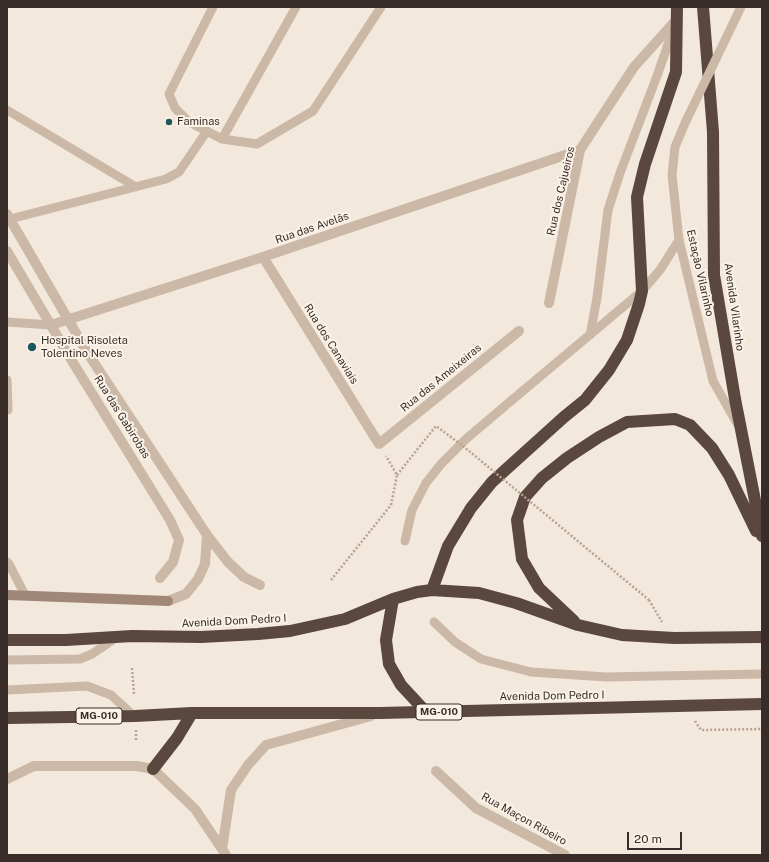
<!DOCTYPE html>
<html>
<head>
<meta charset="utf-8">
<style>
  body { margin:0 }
  #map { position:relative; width:769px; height:862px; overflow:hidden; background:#f3e8dc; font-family:"Public Sans",sans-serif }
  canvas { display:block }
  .frame { position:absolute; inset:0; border:8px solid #382d28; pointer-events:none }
  .scale { position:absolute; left:627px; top:832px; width:55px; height:18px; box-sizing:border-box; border:2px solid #382d28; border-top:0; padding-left:5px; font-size:12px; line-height:14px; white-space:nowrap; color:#382d28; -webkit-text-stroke:3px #fbf2e8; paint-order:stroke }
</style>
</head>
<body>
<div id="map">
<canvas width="769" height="862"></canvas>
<div class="frame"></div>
<div class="scale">20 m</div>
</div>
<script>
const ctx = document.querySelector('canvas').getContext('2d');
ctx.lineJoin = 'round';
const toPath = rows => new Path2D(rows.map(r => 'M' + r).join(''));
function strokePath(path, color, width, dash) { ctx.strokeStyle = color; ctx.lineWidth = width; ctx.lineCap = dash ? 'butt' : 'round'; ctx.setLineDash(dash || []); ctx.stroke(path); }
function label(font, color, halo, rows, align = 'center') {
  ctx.font = font + ' "Public Sans",sans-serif'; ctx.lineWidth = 4; ctx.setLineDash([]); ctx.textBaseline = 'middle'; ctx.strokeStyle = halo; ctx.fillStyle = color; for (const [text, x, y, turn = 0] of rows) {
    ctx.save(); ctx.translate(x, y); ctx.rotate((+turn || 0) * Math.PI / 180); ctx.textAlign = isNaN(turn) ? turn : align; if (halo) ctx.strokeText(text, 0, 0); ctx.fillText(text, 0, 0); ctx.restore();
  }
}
const path = toPath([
  [331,580,391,505,397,475,386,456],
  [649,600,662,622],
  [132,668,134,694],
  [695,721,701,730,762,729],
  [136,730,136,742]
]);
const lane = toPath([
  [213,7,169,94,175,108,189,122,222,139,257,144,313,111,381,7],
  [7,110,136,187],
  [222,139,296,7],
  [10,219,166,179,179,172,207,131],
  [7,322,51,325],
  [590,335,597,298,608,210,620,173,657,76,674,27],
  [7,380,8,410],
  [713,381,738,425],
  [405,541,412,510,426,483,441,464,466,439,512,400,642,291,660,270,679,240],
  [7,562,9,564,24,593],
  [434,622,455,642,481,659,531,672,606,677,762,674],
  [7,660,80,659,92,654,117,637],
  [7,690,87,686,111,695,134,716]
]);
const street = toPath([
  [7,214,87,352,207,535,228,562,244,577,260,585],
  [7,251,72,361,170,520,179,540,173,562,160,578],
  [263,257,379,444,519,331],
  [549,303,580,150,634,67,677,19],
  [51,325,263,257,580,150],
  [168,601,186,594,198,579,205,564,207,535],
  [436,771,476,808,565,855],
  [7,779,34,766,137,766,153,769,195,809,226,855],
  [222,849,231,790,248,765,266,745,371,716]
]);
const secondary = toPath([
  [7,595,168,601]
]);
const highway = toPath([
  [703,7,713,132,714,275,735,399,762,536],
  [432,590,448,546,471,508,492,482,564,417,585,400,609,370,627,340,639,304,642,291,637,197,645,164,676,72,677,7],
  [393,599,386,640,389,664,401,685,426,712],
  [574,621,539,588,522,559,517,520,525,497,542,478,567,458,599,437,627,422,675,419,690,425,712,448,729,475,756,531],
  [7,640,66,640,132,636,201,637,258,634,290,631,345,619,393,599,417,592,432,590,479,593,516,603,578,625,622,635,674,638,762,637],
  [7,718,135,716,192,713,380,713,762,704],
  [153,769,177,738,192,713]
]);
const pathBridge = toPath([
  [397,475,436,426,463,446,649,600]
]);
const laneBridge = toPath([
  [713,381,679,240,672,175,675,147,685,123,741,7]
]);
const markers = [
  [169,122,4,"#1b575c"],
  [32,347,5,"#1b575c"]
];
const shields = [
  [439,712,46],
  [99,716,46]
];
const shieldNames = [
  ["MG-010",439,712],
  ["MG-010",99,716]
];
const poiNames = [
  ["Faminas",177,122],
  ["Hospital Risoleta",41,341],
  ["Tolentino Neves",41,354]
];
const streetNames = [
  ["Rua dos Cajueiros",561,191,-77],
  ["Rua das Avelãs",312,228,-19],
  ["Estação Vilarinho",700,273,77],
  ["Avenida Vilarinho",734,307,82],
  ["Rua dos Canaviais",331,344,58],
  ["Rua das Ameixeiras",441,378,-39],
  ["Rua das Gabirobas",122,417,58],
  ["Avenida Dom Pedro I",234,621,-3],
  ["Avenida Dom Pedro I",552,696,-1],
  ["Rua Maçon Ribeiro",524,819,29]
];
strokePath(path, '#b8a291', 2.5, [2, 2]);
strokePath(lane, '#ccb8a7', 9);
strokePath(street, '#ccb8a7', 10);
strokePath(secondary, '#a08778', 10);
strokePath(highway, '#5a473e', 12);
strokePath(pathBridge, '#b8a291', 2.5, [2, 2]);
strokePath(laneBridge, '#ccb8a7', 9);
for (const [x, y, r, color] of markers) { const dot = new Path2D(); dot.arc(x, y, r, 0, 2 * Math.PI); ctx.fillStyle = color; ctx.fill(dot); strokePath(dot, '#fbf2e8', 1.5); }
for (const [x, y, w] of shields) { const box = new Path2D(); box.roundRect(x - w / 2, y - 8, w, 16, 3); ctx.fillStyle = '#fbf2e8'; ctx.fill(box); strokePath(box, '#382d28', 1); }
label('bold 10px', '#382d28', null, shieldNames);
label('11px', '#382d28', '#fbf2e8', poiNames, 'left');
label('11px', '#382d28', '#fbf2e8', streetNames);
</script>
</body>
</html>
